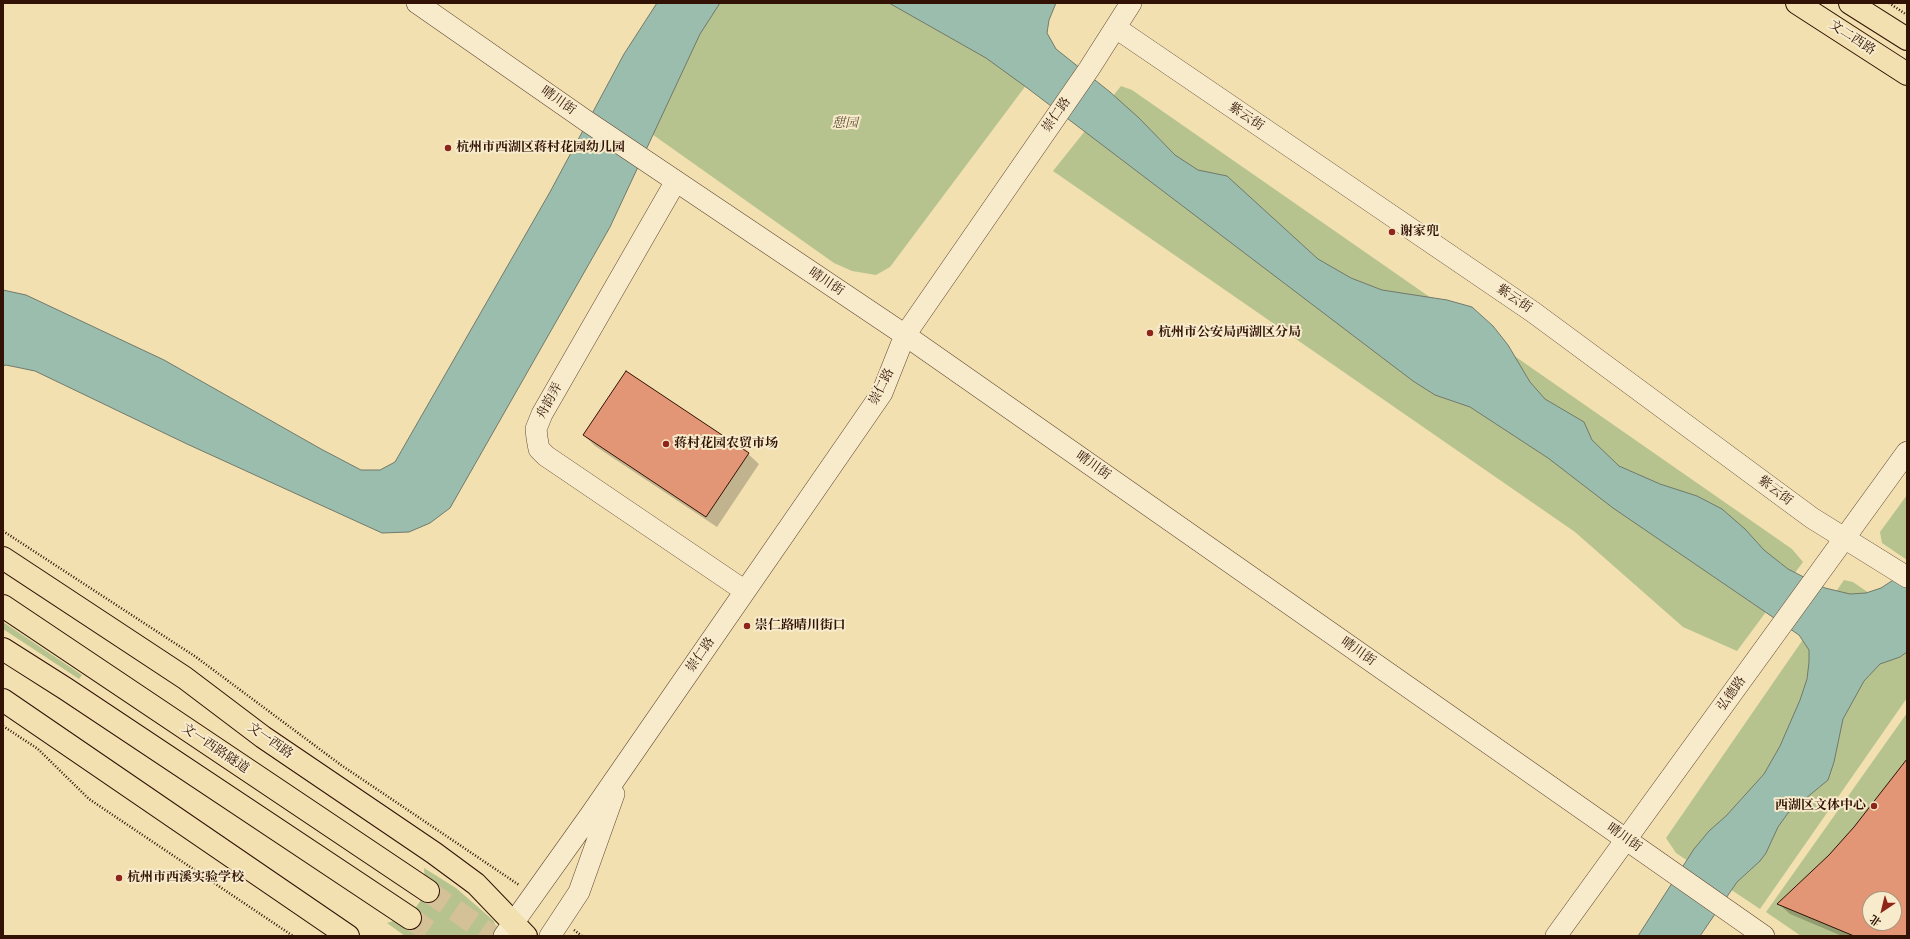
<!DOCTYPE html>
<html>
<head>
<meta charset="utf-8">
<style>
  body { margin:0 }
  #map { position:relative; width:1910px; height:939px; overflow:hidden; background:#f2e0b1; font-family:"Libre Bodoni","Noto Serif SC",serif }
  canvas { display:block }
  .frame { position:absolute; inset:0; border:4px solid #311205; pointer-events:none }
  .north { position:absolute; left:1862px; top:891px; width:40px; height:40px; box-sizing:border-box; background:#f7ebcc; border:1px solid #a8947c; border-radius:50%; rotate:215deg; font-size:11px; font-weight:700; line-height:16px; text-align:center; color:#311205 }
  .north::after { content:''; display:block; margin:auto; width:14px; height:18px; background:#8f2418; clip-path:polygon(50% 0,100% 100%,50% 72%,0 100%) }
</style>
</head>
<body>
<div id="map">
<canvas width="1910" height="939"></canvas>
<div class="frame"></div>
<div class="north">北</div>
</div>
<script>
const ctx = document.querySelector('canvas').getContext('2d');
ctx.lineJoin = 'round';
function fillPath(path, color) { ctx.fillStyle = color; ctx.fill(path, 'evenodd'); }
const toPath = rows => new Path2D(rows.map(r => 'M' + r).join(''));
function strokePath(path, color, width, dash) { ctx.strokeStyle = color; ctx.lineWidth = width; ctx.lineCap = dash ? 'butt' : 'round'; ctx.setLineDash(dash || []); ctx.stroke(path); }
function label(font, color, halo, rows, align = 'center') {
  ctx.font = font + ' "Libre Bodoni","Noto Serif SC",serif'; ctx.lineWidth = 4; ctx.setLineDash([]); ctx.textBaseline = 'middle'; ctx.strokeStyle = halo; ctx.fillStyle = color; for (const [text, x, y, turn = 0] of rows) {
    ctx.save(); ctx.translate(x, y); ctx.rotate((+turn || 0) * Math.PI / 180); ctx.textAlign = isNaN(turn) ? turn : align; if (halo) ctx.strokeText(text, 0, 0); ctx.fillText(text, 0, 0); ctx.restore();
  }
}
const green = toPath([
  [710,3,905,3,1030,80,890,267,876,275,852,271,834,263,642,127],
  [1121,86,1132,90,1792,549,1803,562,1737,651,1683,627,1575,532,1053,171],
  [1907,495,1907,560,1882,543,1880,532],
  [1844,580,1853,582,1907,619,1907,698,1760,909,1676,853,1666,838],
  [3,622,82,675,79,679,3,629],
  [1907,713,1907,936,1801,936,1766,912],
  [1870,899,1894,899,1894,923,1870,923],
  [424,868,456,888,494,921,496,928,490,936,405,936,387,923,403,918,414,910,421,900,425,883]
]);
const water = toPath([
  [657,3,720,3,700,34,610,227,450,508,430,523,409,532,382,533,187,444,35,371,6,365,3,366,3,290,26,295,164,360,321,449,361,470,380,470,395,462,550,192,624,54,657,3],
  [889,3,1056,3,1049,20,1047,33,1056,49,1110,92,1139,118,1175,155,1198,170,1227,176,1318,259,1351,278,1382,290,1447,300,1472,307,1493,326,1508,345,1530,382,1545,399,1584,422,1592,440,1619,466,1660,484,1697,496,1722,509,1745,529,1764,550,1788,569,1825,588,1850,594,1866,593,1881,588,1907,571,1907,652,1900,657,1880,664,1864,681,1843,719,1834,762,1828,780,1788,813,1778,827,1766,853,1760,861,1737,882,1700,936,1638,936,1694,849,1709,831,1726,816,1764,774,1780,746,1800,700,1807,679,1809,662,1809,650,1799,635,1613,508,1548,458,1470,407,1435,395,1413,381,1026,87,986,58,889,3]
]);
const shadow = toPath([
  [584,435,748,454,759,464,717,527,595,446],
  [1907,760,1907,936,1842,936,1790,914,1779,904,1830,855,1855,828],
  [1870,899,1894,899,1894,923,1870,923]
]);
const building = toPath([
  [626,371,749,453,706,517,583,435,626,371],
  [1907,759,1907,936,1854,936,1777,904,1829,855,1854,827,1907,759],
  [1870,899,1894,899,1894,923,1870,923,1870,899]
]);
const highwayTunnel = toPath([
  [428,891,492,936],
  [410,918,436,936]
]);
const path = toPath([
  [1889,3,1907,15],
  [3,531,196,657,341,765,519,885],
  [3,726,38,749,89,799,293,936],
  [574,930,582,936]
]);
const minor = toPath([
  [417,3,585,120,905,335,1764,936],
  [1116,28,1533,312,1812,518,1907,577],
  [676,181,542,414,536,429,537,438,539,449,546,456,745,591],
  [504,936,591,814,882,393,905,335,1089,69,1131,3],
  [550,936,579,892,614,794],
  [1556,936,1907,452]
]);
const major = toPath([
  [1797,3,1907,74],
  [1850,3,1907,39],
  [3,558,185,678,263,737,434,853,476,884,526,936],
  [3,700,348,936]
]);
const highway = toPath([
  [3,606,428,891],
  [3,649,66,689,410,918]
]);
const markers = [
  [448,148,4,"#8f2418"],
  [1392,232,4,"#8f2418"],
  [1150,333,4,"#8f2418"],
  [666,444,4,"#8f2418"],
  [747,626,4,"#8f2418"],
  [1874,806,4,"#8f2418"],
  [119,878,4,"#8f2418"]
];
const streetNames = [
  ["文二西路",1852,38,33],
  ["晴川街",558,101,35],
  ["崇仁路",1057,115,-55],
  ["紫云街",1246,117,34],
  ["晴川街",826,282,34],
  ["紫云街",1514,299,34],
  ["崇仁路",882,387,-63],
  ["舟韵弄",550,401,-61],
  ["晴川街",1093,466,35],
  ["紫云街",1775,491,37],
  ["晴川街",1358,652,35],
  ["崇仁路",701,655,-55],
  ["弘德路",1732,694,-54],
  ["文一西路",270,741,35],
  ["文一西路隧道",215,749,34],
  ["晴川街",1624,838,35]
];
const parkNames = [
  ["憇园",845,124]
];
const poiNames = [
  ["杭州市西湖区蒋村花园幼儿园",456,148],
  ["谢家兜",1400,232],
  ["杭州市公安局西湖区分局",1158,333],
  ["蒋村花园农贸市场",674,444],
  ["崇仁路晴川街口",755,626],
  ["西湖区文体中心",1866,806,"right"],
  ["杭州市西溪实验学校",127,878]
];
fillPath(green, '#b7c38e');
fillPath(water, '#9bbdad');
strokePath(water, '#71796a', 1);
fillPath(shadow, '#0003');
fillPath(building, '#e29676');
strokePath(building, '#311205', 1);
strokePath(highwayTunnel, '#d5c197', 22, [22, 11]);
strokePath(minor, '#614630', 22);
strokePath(major, '#311205', 24);
strokePath(highway, '#311205', 24);
strokePath(path, '#311205', 2.5, [1, 2]);
strokePath(minor, '#f7ebcc', 21);
strokePath(major, '#f2e0b1', 22);
strokePath(highway, '#f2e0b1', 22);
for (const [x, y, r, color] of markers) { const dot = new Path2D(); dot.arc(x, y, r, 0, 2 * Math.PI); ctx.fillStyle = color; ctx.fill(dot); strokePath(dot, '#f7ebcc', 1.5); }
label('13px', '#311205', '#f7ebcc', streetNames);
label('italic 13px', '#605035', '#f7ebcc', parkNames);
label('bold 13px', '#311205', '#f7ebcc', poiNames, 'left');
</script>
</body>
</html>
